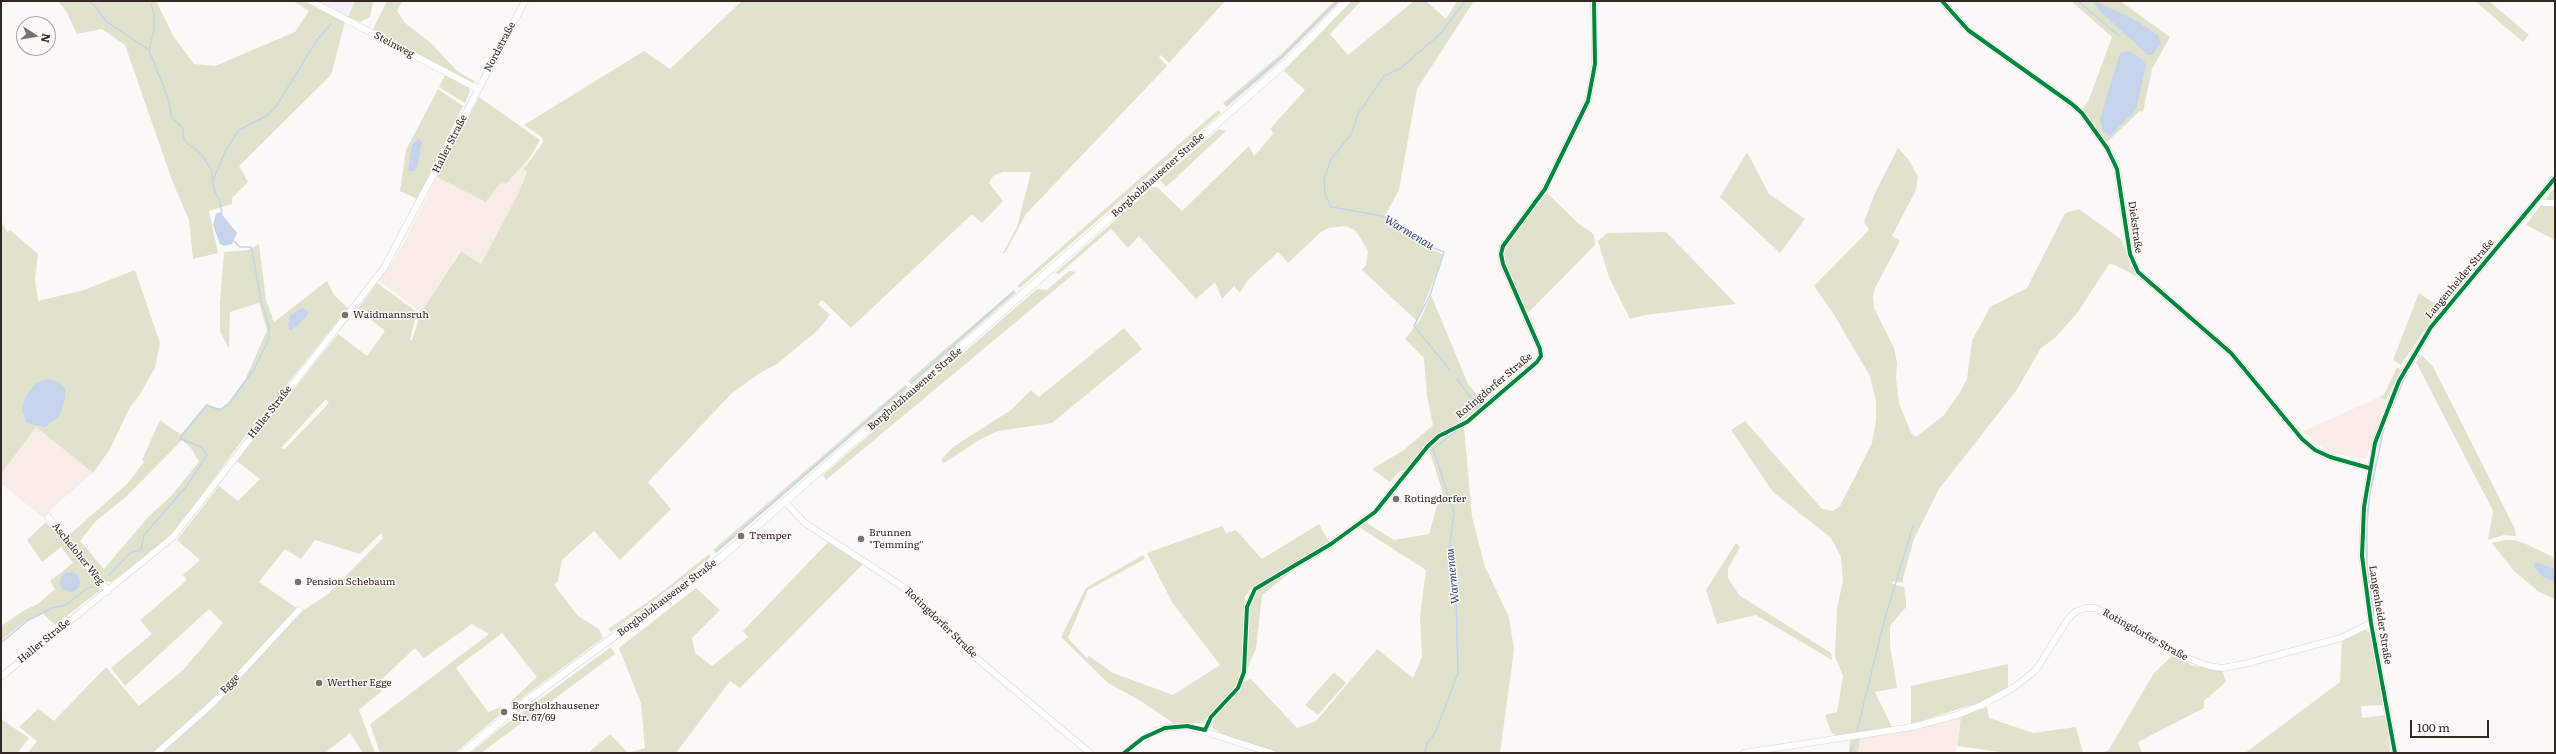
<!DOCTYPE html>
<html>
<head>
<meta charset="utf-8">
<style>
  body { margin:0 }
  #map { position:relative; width:2556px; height:754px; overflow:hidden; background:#fbf8f7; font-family:Literata,serif }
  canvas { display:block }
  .frame { position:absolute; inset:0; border:2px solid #332824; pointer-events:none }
  .north { position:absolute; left:16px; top:16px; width:40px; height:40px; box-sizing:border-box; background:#fdf7f5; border:1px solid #aca4a1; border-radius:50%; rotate:102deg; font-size:11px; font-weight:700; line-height:16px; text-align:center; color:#332824 }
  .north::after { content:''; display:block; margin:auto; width:14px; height:18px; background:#79716e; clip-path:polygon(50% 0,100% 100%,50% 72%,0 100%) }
  .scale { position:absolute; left:2410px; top:720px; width:79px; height:18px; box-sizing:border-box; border:2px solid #332824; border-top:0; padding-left:5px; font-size:12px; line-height:14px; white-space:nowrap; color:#332824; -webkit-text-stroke:3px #fdf7f5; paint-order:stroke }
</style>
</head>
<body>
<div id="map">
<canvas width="2556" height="754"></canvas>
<div class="frame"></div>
<div class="north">N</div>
<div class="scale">100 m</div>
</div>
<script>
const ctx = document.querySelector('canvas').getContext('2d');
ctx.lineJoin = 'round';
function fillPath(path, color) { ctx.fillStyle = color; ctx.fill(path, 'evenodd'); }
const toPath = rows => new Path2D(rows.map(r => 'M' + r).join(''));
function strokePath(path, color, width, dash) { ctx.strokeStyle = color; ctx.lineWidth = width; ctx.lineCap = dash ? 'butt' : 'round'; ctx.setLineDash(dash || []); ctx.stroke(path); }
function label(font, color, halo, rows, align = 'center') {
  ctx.font = font + ' Literata,serif'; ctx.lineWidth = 3; ctx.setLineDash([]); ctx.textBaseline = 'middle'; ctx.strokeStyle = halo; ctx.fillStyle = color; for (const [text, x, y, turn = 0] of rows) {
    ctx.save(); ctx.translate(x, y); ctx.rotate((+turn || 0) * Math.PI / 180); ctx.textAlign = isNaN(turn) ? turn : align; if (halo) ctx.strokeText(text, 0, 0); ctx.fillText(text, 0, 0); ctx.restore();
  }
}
const built = toPath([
  [531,156,524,169,527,172,518,194,481,264,460,251,421,312,379,281,401,248,437,177,486,202,502,180,506,184],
  [2379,397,2386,400,2367,456,2364,459,2328,452,2302,432],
  [36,427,93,473,51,509,44,518,1,484,1,474],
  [1961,717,1955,753,1858,753,1860,738,1935,725]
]);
const industrial = toPath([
  [318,1,355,1,348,17]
]);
const green = toPath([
  [58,1,156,1,174,37,194,64,215,66,295,32,309,11,293,1,306,1,345,22,331,75,239,166,248,182,232,198,232,204,209,211,218,253,193,259,189,220,173,183,125,45,102,29,77,34,66,11],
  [355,1,373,1,370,17,360,22,348,17],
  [387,1,402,1,397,11,405,23,431,43,457,71,476,82,470,82,373,29],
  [742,1,1225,1,1169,63,1161,55,1159,57,1167,66,1026,214,1005,253,1003,253,1017,227,1031,172,1003,172,993,176,989,183,1003,201,982,223,972,214,851,328,822,300,818,304,830,315,817,331,777,364,760,373,732,393,648,482,671,509,620,560,594,531,562,560,558,581,554,585,578,616,599,629,603,638,511,706,510,702,537,677,502,633,456,668,488,712,502,707,504,711,455,753,380,753,370,724,489,634,472,624,424,658,415,648,378,683,382,691,359,710,375,753,363,753,350,733,325,753,160,753,301,612,328,594,383,538,381,533,360,554,315,540,301,559,285,549,259,582,298,609,211,701,154,753,28,753,37,741,19,727,38,709,54,721,106,667,139,706,183,670,223,623,209,609,125,686,111,668,152,634,140,620,187,580,183,575,200,560,177,540,219,486,238,501,260,479,237,461,338,334,367,356,385,331,358,309,377,283,417,312,410,340,412,340,421,312,461,251,481,264,518,194,527,172,524,169,543,142,542,137,524,125,644,51,670,69],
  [326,399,329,403,285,449,281,448],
  [1334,1,1340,1,1279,62,1227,107,1223,103,1281,54],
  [1351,1,1361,1,1330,34,1348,55,1414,1,1426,1,1446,19,1457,1,1474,1,1417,89,1399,190,1384,217,1424,240,1428,248,1444,255,1417,321,1362,270,1366,265,1368,251,1356,231,1346,226,1328,228,1321,232,1288,263,1278,252,1247,281,1240,293,1234,286,1222,299,1215,282,1196,299,1139,236,1128,248,1111,229,1059,274,1055,273,1153,187,1158,188,1182,211,1249,146,1254,156,1273,134,1271,128,1305,90,1284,71],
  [2071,1,2120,1,2170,37,2152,69,2143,112,2140,111,2107,142,2082,110,2088,102,2112,37],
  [2475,1,2489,1,2529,35,2523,42],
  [445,75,469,88,470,91,465,103,439,87],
  [438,89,463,106,417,199,400,191,406,150],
  [479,97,540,140,531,156,506,184,502,181,486,202,437,177],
  [1218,110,1221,113,1020,288,1017,286],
  [1219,129,1226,131,1166,187,1160,180],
  [1898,148,1909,160,1918,177,1916,190,1892,236,1900,241,1875,288,1873,297,1874,308,1894,348,1897,363,1896,379,1899,403,1911,433,1916,437,1944,415,1959,394,1967,379,1972,341,1990,307,2027,288,2065,213,2079,209,2122,240,2130,265,2136,274,2136,276,2115,265,2109,264,2078,312,2055,338,2041,348,2016,391,1939,489,1914,539,1903,578,1903,583,1893,581,1892,584,1904,587,1906,600,1906,607,1890,626,1890,645,1897,688,1875,692,1892,727,1837,736,1831,732,1825,715,1837,712,1843,676,1835,656,1837,607,1843,582,1841,557,1831,538,1773,492,1731,430,1745,421,1822,509,1833,511,1840,506,1872,443,1876,420,1876,402,1870,376,1833,313,1814,286,1869,230,1864,222,1875,193],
  [1747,152,1769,194,1805,219,1780,253,1720,197],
  [2555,187,2555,201,2551,202,2546,198],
  [1547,193,1580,225,1590,231,1594,235,1595,245,1528,313,1505,264,1503,254,1508,242],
  [2541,205,2555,205,2555,240,2526,225],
  [1,221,7,232,10,230,38,254,35,279,38,301,84,290,135,270,160,343,155,368,139,396,130,407,110,449,93,473,36,427,1,474],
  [1666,232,1736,304,1645,315,1630,319,1609,277,1598,241,1607,233],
  [259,244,266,300,274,322,327,281,334,295,348,308,244,438,176,529,156,549,111,582,104,581,68,536,127,484,144,462,142,460,160,420,181,435,206,404,214,408,221,408,228,403,246,378,267,330,259,303,230,312,229,349,220,331,220,302,224,252,248,250],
  [182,440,191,448,199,462,171,496,149,516,104,569,80,541,96,521,127,496],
  [1069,271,1076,272,826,480,823,475,1037,289,1047,290],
  [1014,290,1016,293,912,384,908,381],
  [2419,293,2440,307,2401,365,2393,360],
  [1431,295,1468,384,1484,403,1461,421,1437,434,1406,469,1399,472,1390,482,1372,469,1404,450,1433,425,1427,396,1424,358,1405,339,1420,320],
  [1124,328,1142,349,1052,423,998,431,979,440,944,463,941,460,953,447,1011,410,1031,390,1039,397],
  [2422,355,2433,367,2453,406,2515,529,2516,536,2504,535,2488,540,2493,511,2416,362],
  [2397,367,2401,370,2386,400,2379,397,2384,395],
  [905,385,908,388,716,553,713,550],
  [1464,427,1472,517,1485,567,1509,617,1514,650,1500,753,1280,753,1234,740,1212,728,1214,718,1239,692,1243,682,1251,679,1297,728,1316,721,1377,649,1413,678,1422,657,1420,617,1426,570,1359,527,1365,522,1394,540,1429,534,1437,505,1445,500,1429,449,1441,438],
  [46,522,100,586,99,591,55,625,42,613,24,622,1,641,1,626,23,611,38,604,55,589,50,581,73,563,61,547,42,562,27,540],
  [1319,524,1329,542,1252,587,1245,597,1241,671,1235,688,1202,723,1173,723,1141,701,1108,683,1061,637,1086,588,1143,555,1145,559,1088,590,1068,638,1087,658,1089,656,1113,673,1173,695,1220,665,1172,602,1147,553,1222,526,1226,533,1236,530,1262,559],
  [2504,540,2515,540,2526,544,2555,558,2555,569,2537,562,2544,578,2555,582,2555,599,2539,592,2514,571,2492,543],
  [828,542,863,564,740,688,730,681,676,753,588,753,610,734,628,753,645,748,641,703,619,648,696,588,720,610,692,638,695,653,712,666,748,637,743,631],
  [1736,543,1740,547,1728,568,1728,578,1739,595,1831,653,1832,660,1756,615,1717,624,1706,590],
  [709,554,711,557,660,596,611,632,608,629,659,594],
  [1284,574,1286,576,1262,595,1256,649,1246,671,1248,607,1257,591],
  [2366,630,2370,634,2383,705,2361,706,2362,718,2386,715,2390,753,2245,753,2340,682,2342,641],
  [611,647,615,654,481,753,470,753,498,730],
  [2172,656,2194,666,2222,670,2226,682,2204,701,2204,708,2138,742,2142,753,2097,753,2108,751,2154,673],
  [2008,664,2008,688,1981,702,1911,724,1911,686],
  [1334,672,1346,683,1318,715,1305,705],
  [1987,707,1989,718,2033,733,2076,727,2083,753,2008,753,1957,746,1961,717],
  [1,719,29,738,17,753,1,753],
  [1860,738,1858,753,1849,753,1850,740]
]);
const water = toPath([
  [2097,2,2130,17,2158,35,2161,44,2152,55,2148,55,2102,13,2094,3],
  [2130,51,2143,60,2146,65,2136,110,2110,136,2103,131,2100,119,2120,53],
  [419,138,422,142,417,167,414,171,408,171,412,145],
  [220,212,237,233,232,244,224,246,220,244,213,225,216,214],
  [302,308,308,311,308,314,297,326,290,330,288,326,290,316],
  [47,379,59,382,65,389,65,399,61,412,57,418,45,427,27,423,22,411,25,397,35,384],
  [2537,562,2555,569,2555,582,2544,578,2534,567,2534,564],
  '60 582a10 10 0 1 1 20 0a10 10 0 1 1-20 0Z'
]);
const stream = toPath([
  [88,1,95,6,107,22,149,50,168,98,172,118,183,128,184,140,187,143,200,153,211,169,214,190,220,202,222,214],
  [2078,1,2119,36],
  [149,50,154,31,154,15,151,4],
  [1227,104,1283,56,1338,1],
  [213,180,225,152,239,130,268,115,277,105,317,40,331,24],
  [1,275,1,303],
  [1450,370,1414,326,1430,295,1444,252,1429,246,1426,240,1383,216,1331,207,1325,193,1324,179,1331,159,1352,133,1358,114,1384,76,1401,68,1441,33,1465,1],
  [1457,379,1471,398,1481,406,1472,413],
  [911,383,1013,292],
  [2393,405,2405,377],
  [717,551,906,387],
  [109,575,130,553,141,550,144,535,186,487,207,455,201,447,181,439,181,436,207,405,220,410,229,404,254,369,269,339,269,326,261,301,252,250,250,247,240,247,234,241],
  [2374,616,2367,567,2367,523,2370,493,2384,428],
  [1,643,27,621,52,608,66,605,87,588,93,587],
  [1857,731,1885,618,1913,526],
  [1425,753,1427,744,1435,733,1458,673,1456,594,1449,549,1454,513,1433,449,1455,432],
  [1850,753,1854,743]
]);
const minor = toPath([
  [311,1,478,89],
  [1942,1,1968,30,2072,104,2082,113,2107,148,2117,169,2130,254,2138,272,2231,353,2302,439,2315,450,2330,457,2369,468],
  [2538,198,2544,203,2555,203],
  [785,502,805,523,903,587,975,657,1090,753],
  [48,517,108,591],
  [1,677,173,537,384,268,525,1],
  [1205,730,1211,717,1238,688,1244,672,1247,607,1255,589,1331,544,1375,512,1428,446,1439,436,1463,424,1480,411,1537,362,1541,356,1540,349,1503,264,1501,254,1503,246,1545,189,1588,101,1595,64,1594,1],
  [157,753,213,703,299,610],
  [1124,753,1155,731,1173,727,1187,726,1271,753],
  [1744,753,1912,727,1957,715,1982,705,2013,688,2036,670,2068,619,2075,612,2085,608,2095,608,2106,613,2181,656,2209,666,2222,668,2248,663,2341,638,2371,623],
  [2395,753,2371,623,2362,556,2364,507,2375,443,2399,381,2431,327,2555,178]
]);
const major = toPath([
  [463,753,510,713,718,560,1154,179,1288,61,1347,1]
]);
const cycleway = toPath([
  [1942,1,1968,30,2072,104,2082,113,2107,148,2117,169,2130,254,2138,272,2231,353,2302,439,2315,450,2330,457,2369,468],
  [1124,753,1143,738,1165,728,1187,726,1205,730,1211,717,1238,688,1244,672,1247,607,1255,589,1331,544,1375,512,1428,446,1439,436,1467,422,1537,362,1541,356,1540,349,1503,264,1501,254,1503,246,1545,189,1588,101,1595,64,1594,1],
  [2395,753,2371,623,2362,556,2364,507,2375,443,2399,381,2431,327,2555,178]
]);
const markers = [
  [345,315,4,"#79716e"],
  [1396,499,4,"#79716e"],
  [741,536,4,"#79716e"],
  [861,539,4,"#79716e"],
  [298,582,4,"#79716e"],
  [319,683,4,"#79716e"],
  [504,712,4,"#79716e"]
];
const streetNames = [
  ["Steinweg",394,45,28],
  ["Nordstraße",500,47,-62],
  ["Haller Straße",450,144,-63],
  ["Borgholzhausener Straße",1158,175,-42],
  ["Diekstraße",2135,227,82],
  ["Langenheider Straße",2460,279,-50],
  ["Rotingdorfer Straße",1494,386,-40],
  ["Borgholzhausener Straße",915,389,-41],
  ["Haller Straße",270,412,-52],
  ["Ascheloher Weg",78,554,51],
  ["Borgholzhausener Straße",667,598,-37],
  ["Langenheider Straße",2380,615,81],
  ["Rotingdorfer Straße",941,623,44],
  ["Rotingdorfer Straße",2145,635,29],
  ["Haller Straße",44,641,-39],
  ["Egge",230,684,-48]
];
const poiNames = [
  ["Waidmannsruh",353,315],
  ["Rotingdorfer",1404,499],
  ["Brunnen",869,533],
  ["\"Temming\"",869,545],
  ["Tremper",749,536],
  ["Pension Schebaum",306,582],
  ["Werther Egge",327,683],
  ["Borgholzhausener",512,706],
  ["Str. 67/69",512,718]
];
const waterNames = [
  ["Warmenau",1409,233,31],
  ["Warmenau",1453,576,-96]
];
fillPath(built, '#f9ece6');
fillPath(industrial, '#f7f0fb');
fillPath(green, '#e0e2cc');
fillPath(water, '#c5d4ec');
strokePath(stream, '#c5d4ec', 1.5);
strokePath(minor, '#dcd5d2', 7);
strokePath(major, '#dcd5d2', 8);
strokePath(minor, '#fefefe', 6);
strokePath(major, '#fefefe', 7);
strokePath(cycleway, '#00873e', 4);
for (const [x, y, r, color] of markers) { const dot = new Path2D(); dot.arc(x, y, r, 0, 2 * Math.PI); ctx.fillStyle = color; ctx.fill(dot); strokePath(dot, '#fdf7f5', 1.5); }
label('10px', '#332824', '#fdf7f5', streetNames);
label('10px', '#332824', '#fdf7f5', poiNames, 'left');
label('italic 11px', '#334f7e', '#fdf7f5', waterNames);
</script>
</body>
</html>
